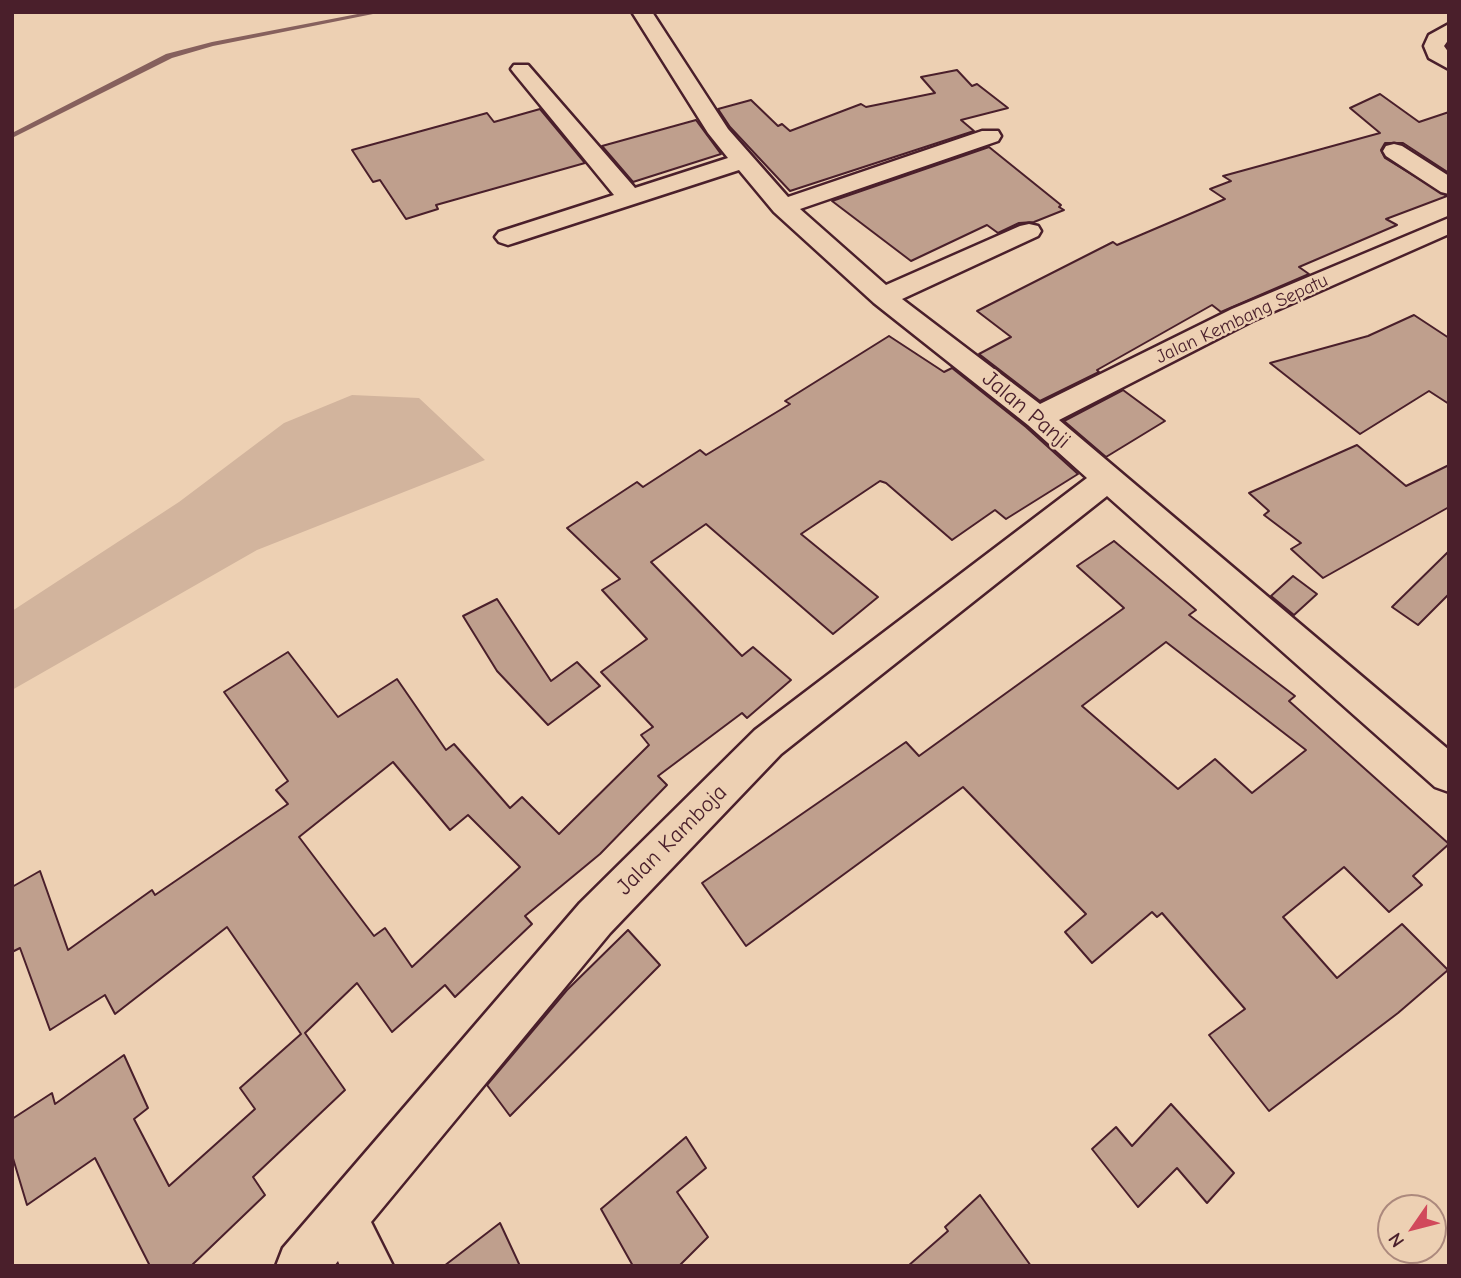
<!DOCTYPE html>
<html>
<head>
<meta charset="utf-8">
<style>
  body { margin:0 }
  #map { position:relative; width:1461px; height:1278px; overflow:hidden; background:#edd0b3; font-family:"Comic Neue",sans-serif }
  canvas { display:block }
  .frame { position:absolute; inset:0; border:14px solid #4a1f2b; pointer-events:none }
  .north { position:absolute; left:1377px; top:1194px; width:70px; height:70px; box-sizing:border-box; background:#edd0b3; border:2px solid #ac897d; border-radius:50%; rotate:235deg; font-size:19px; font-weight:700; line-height:28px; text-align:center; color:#4a1f2b }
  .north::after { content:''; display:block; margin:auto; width:24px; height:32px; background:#d1495b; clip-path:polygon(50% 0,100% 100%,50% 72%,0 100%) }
</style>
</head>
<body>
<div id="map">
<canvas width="1461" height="1278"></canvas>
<div class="frame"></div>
<div class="north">N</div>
</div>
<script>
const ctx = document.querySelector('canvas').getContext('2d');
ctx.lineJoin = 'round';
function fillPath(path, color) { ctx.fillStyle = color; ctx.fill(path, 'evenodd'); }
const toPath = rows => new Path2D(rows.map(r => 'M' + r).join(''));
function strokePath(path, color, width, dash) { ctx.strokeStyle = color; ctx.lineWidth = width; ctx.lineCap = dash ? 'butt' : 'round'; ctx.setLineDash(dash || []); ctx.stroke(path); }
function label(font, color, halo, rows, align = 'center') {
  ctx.font = font + ' "Comic Neue",sans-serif'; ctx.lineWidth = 5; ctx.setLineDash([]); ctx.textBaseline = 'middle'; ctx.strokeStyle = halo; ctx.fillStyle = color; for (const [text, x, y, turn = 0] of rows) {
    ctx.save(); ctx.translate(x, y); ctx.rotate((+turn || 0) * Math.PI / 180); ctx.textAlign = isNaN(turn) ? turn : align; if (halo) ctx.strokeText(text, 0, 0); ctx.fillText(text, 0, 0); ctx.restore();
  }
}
const green = toPath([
  [352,395,419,398,485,460,257,550,12,690,12,611,179,502,284,423]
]);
const stream = toPath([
  [368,12,383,12,213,46,172,58,12,138,12,133,166,54,212,42,368,12]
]);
const building = toPath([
  [957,70,972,86,977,84,1008,108,961,120,974,131,790,191,730,127,718,109,751,100,778,126,782,124,790,131,861,104,866,107,935,93,921,77,957,70],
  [1380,94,1419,122,1449,112,1449,173,1403,143,1385,143,1381,150,1385,158,1447,196,1386,219,1397,225,1299,267,1309,274,1221,312,1212,305,1097,370,1099,372,1040,401,979,354,1011,337,977,311,1113,242,1117,245,1225,199,1210,189,1231,181,1223,176,1380,133,1350,108,1380,94],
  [540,109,585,163,436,205,438,209,406,219,380,180,373,182,352,150,487,113,494,122,540,109],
  [696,120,721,154,633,182,602,146,696,120],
  [989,147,1061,205,1059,207,1064,210,1034,222,1019,223,998,233,987,225,911,261,832,201,989,147],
  [1414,315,1449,338,1449,404,1429,391,1360,434,1270,363,1368,336,1414,315],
  [889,336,944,372,952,368,1026,427,1078,474,1006,519,995,510,952,540,886,483,880,481,801,534,878,597,833,634,706,524,651,562,742,656,753,647,791,680,747,718,742,713,658,776,667,785,600,854,525,916,532,924,455,997,445,985,392,1032,357,983,305,1033,345,1090,253,1177,265,1195,191,1266,150,1266,95,1158,27,1205,12,1155,12,1119,52,1093,55,1104,124,1055,148,1108,134,1119,169,1186,255,1109,240,1088,301,1034,227,927,115,1014,105,995,50,1030,20,948,12,952,12,887,40,871,68,950,152,890,155,895,288,804,276,790,288,781,224,692,288,652,338,717,397,679,446,750,454,744,510,808,522,797,559,834,649,745,641,735,653,727,601,672,647,639,602,590,620,579,567,528,637,482,643,487,700,450,706,455,790,404,785,401,889,336],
  [393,762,450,830,468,815,520,867,412,967,385,928,374,936,299,837,393,762],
  [1123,390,1165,421,1106,457,1064,421,1123,390],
  [1357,445,1406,486,1449,465,1449,507,1323,578,1291,549,1301,543,1264,515,1269,511,1249,493,1357,445],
  [1114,541,1196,610,1189,615,1295,696,1289,701,1449,844,1413,876,1422,885,1389,912,1344,867,1283,917,1337,978,1402,924,1448,970,1398,1013,1269,1111,1209,1035,1245,1009,1162,913,1157,917,1152,912,1092,963,1065,932,1086,914,963,787,746,946,702,883,906,742,919,756,1124,608,1077,566,1114,541],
  [1166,642,1306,750,1252,793,1215,759,1178,789,1082,706,1166,642],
  [1449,551,1449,594,1418,625,1392,607,1449,551],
  [1293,576,1317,594,1294,615,1271,596,1293,576],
  [497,599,551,681,577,662,600,686,548,725,497,671,463,616,497,599],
  [628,930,660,965,510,1116,487,1085,567,990,628,930],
  [1171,1104,1234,1173,1207,1203,1177,1168,1138,1207,1092,1149,1116,1127,1132,1146,1171,1104],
  [686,1137,706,1168,677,1192,708,1237,679,1266,633,1266,601,1209,686,1137],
  [980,1195,1031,1266,908,1266,948,1231,945,1227,980,1195],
  [500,1223,520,1266,444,1266,500,1223]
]);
const street = toPath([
  [632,12,652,12,728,129,788,197,982,131,998,131,1001,136,998,141,800,209,886,285,1020,226,1029,224,1038,226,1041,231,1038,236,902,299,1040,404,1232,309,1449,218,1449,234,1252,321,1059,420,1449,750,1449,792,1435,787,1107,496,781,754,610,933,371,1222,393,1266,340,1266,338,1261,334,1266,276,1266,283,1248,580,903,755,730,1087,478,1028,425,874,303,774,212,739,170,517,242,508,245,499,242,495,237,499,232,614,195,514,73,511,69,514,65,528,65,635,188,728,158,708,133,632,12],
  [1449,24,1449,39,1444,46,1449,53,1449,69,1429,58,1424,46,1429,35,1449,24],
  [1394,144,1402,146,1449,176,1449,194,1441,192,1386,156,1383,151,1386,146,1394,144]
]);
const farStreetnames = [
  ["Jalan Kembang Sepatu",1242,319,-25]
];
const streetNames = [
  ["Jalan Panji",1026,410,40],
  ["Jalan Kamboja",672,840,-45]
];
fillPath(green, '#d2b49d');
fillPath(stream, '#86605d');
fillPath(building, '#bf9f8d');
strokePath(building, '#4a1f2b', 2);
strokePath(street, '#4a1f2b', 5);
fillPath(street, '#edd0b3');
label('19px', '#4a1f2b', '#edd0b3', farStreetnames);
label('23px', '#4a1f2b', '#edd0b3', streetNames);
</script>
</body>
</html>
